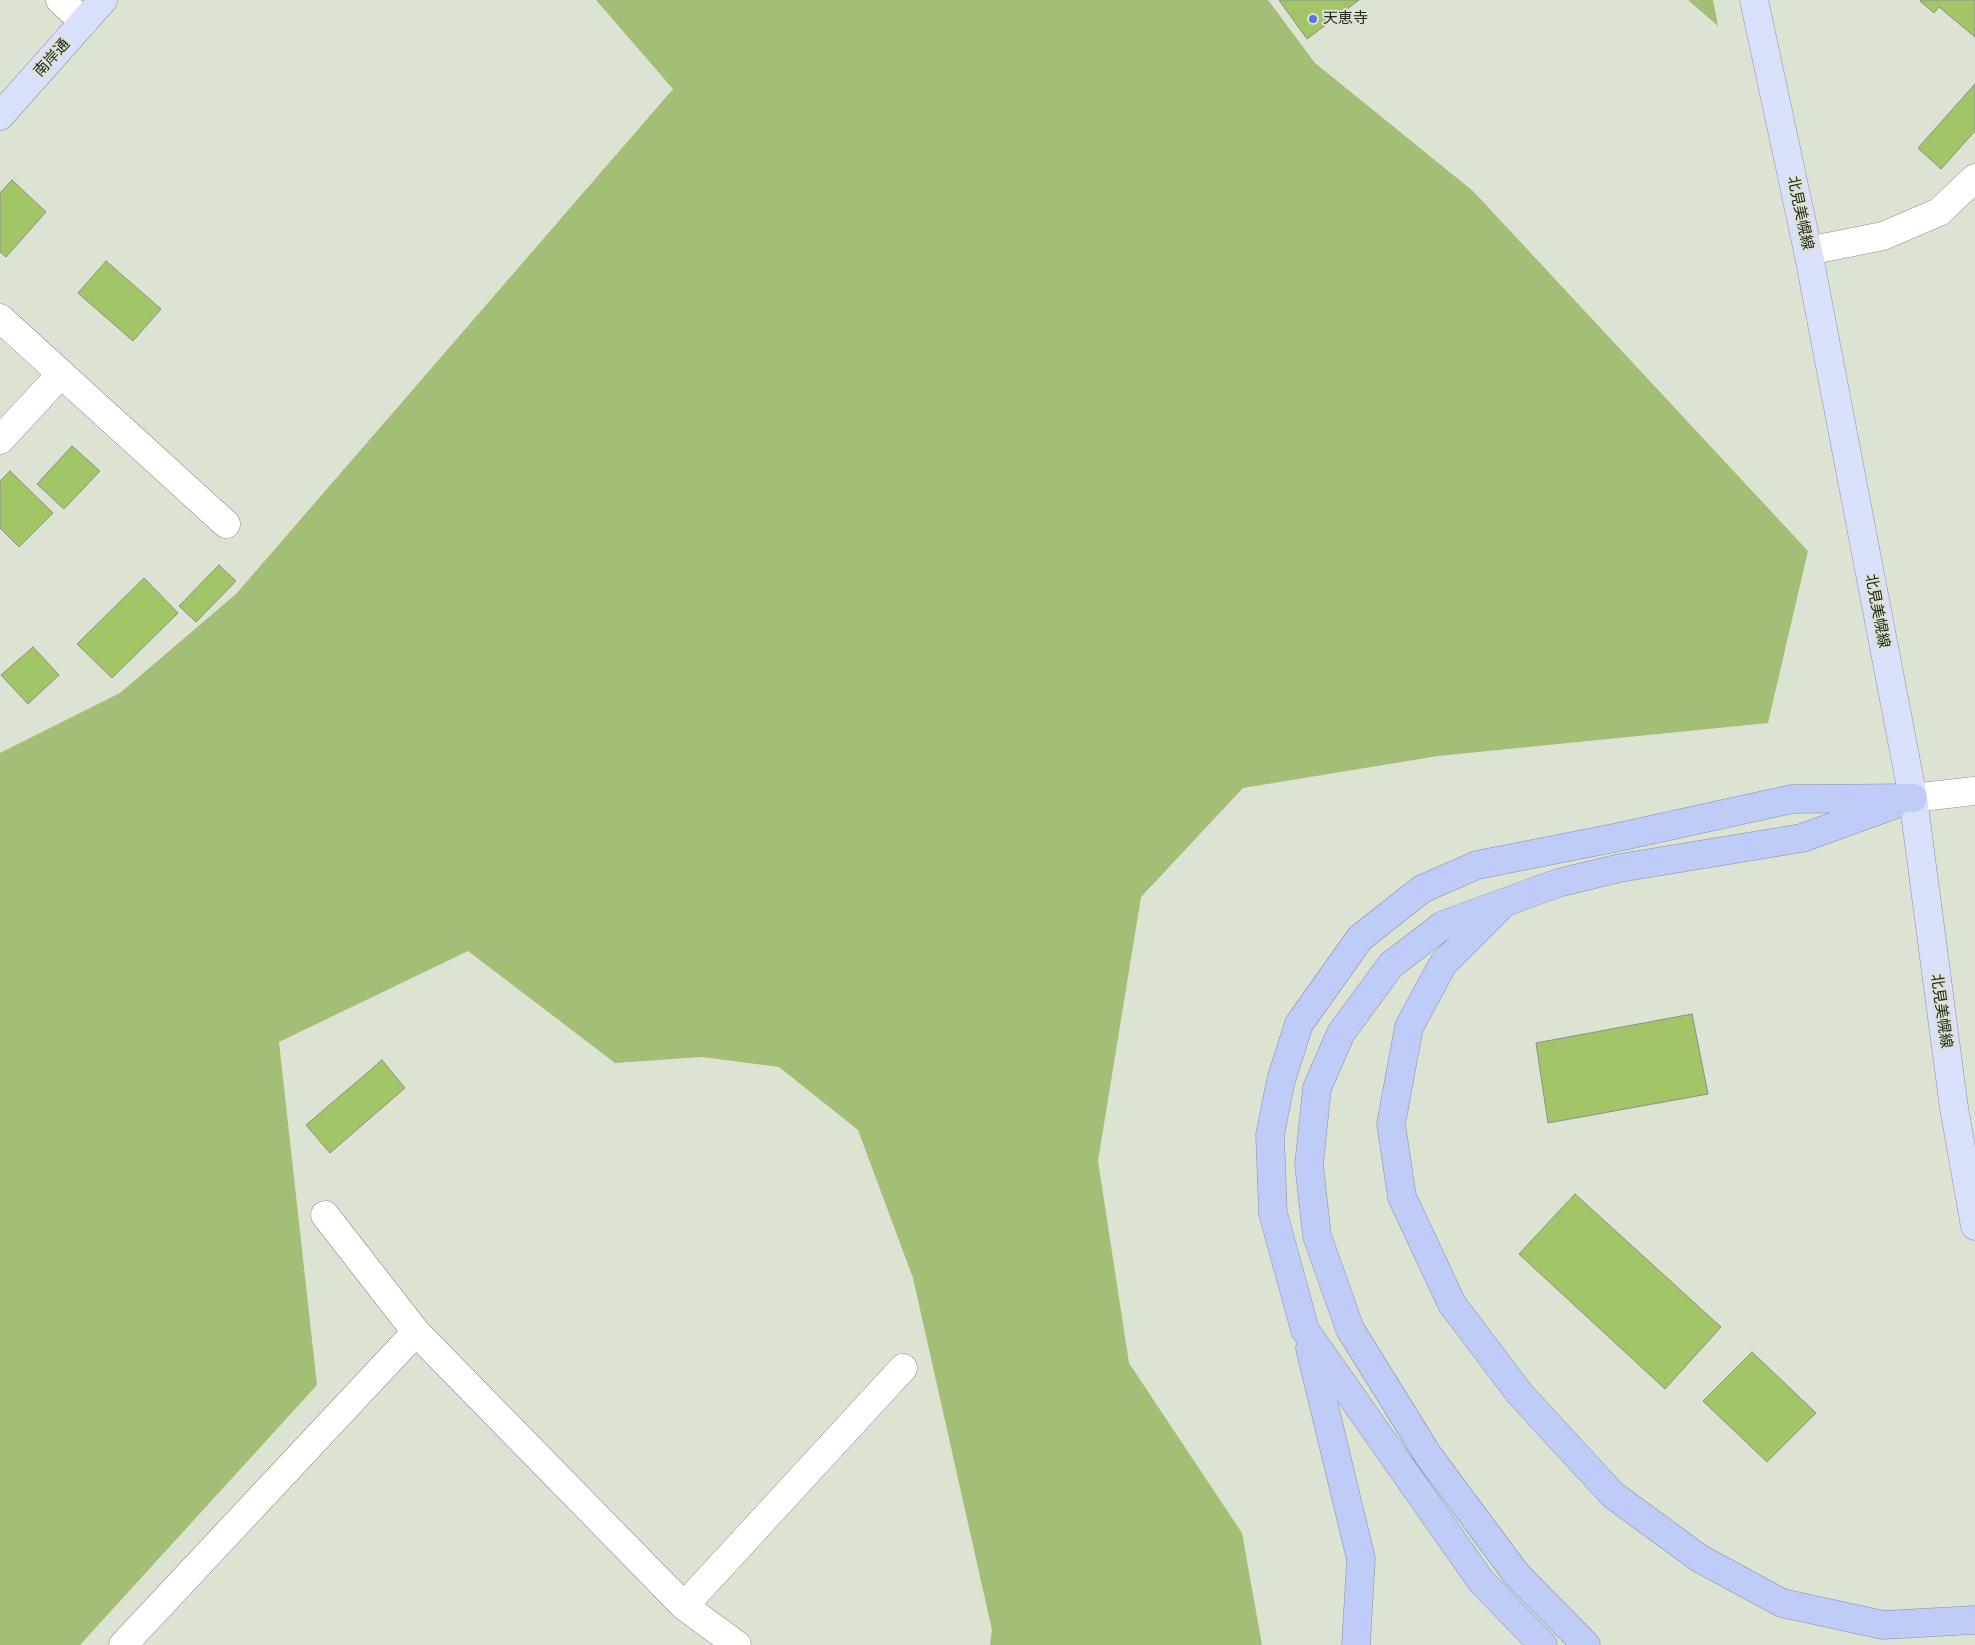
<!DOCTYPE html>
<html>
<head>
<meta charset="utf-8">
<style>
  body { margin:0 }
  canvas { display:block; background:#dce3d3 }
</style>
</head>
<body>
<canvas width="1975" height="1645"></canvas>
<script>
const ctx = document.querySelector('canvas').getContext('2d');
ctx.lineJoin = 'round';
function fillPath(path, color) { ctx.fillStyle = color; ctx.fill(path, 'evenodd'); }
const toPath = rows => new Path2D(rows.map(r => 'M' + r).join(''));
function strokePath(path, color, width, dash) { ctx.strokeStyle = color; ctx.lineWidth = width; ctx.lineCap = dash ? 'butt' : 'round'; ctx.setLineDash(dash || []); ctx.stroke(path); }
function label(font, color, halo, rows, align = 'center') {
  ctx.font = font + ' Lora,"Noto Sans JP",serif'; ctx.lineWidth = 4; ctx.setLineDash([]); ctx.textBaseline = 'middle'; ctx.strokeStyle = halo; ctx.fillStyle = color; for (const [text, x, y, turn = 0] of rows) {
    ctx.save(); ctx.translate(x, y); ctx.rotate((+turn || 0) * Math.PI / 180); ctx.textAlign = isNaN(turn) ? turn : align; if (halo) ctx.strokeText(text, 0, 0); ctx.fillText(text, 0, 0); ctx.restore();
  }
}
const green = toPath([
  [596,0,1268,0,1315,63,1473,191,1808,551,1768,723,1438,756,1243,788,1141,897,1098,1161,1129,1363,1242,1533,1262,1645,990,1645,992,1630,913,1278,858,1130,779,1067,702,1057,615,1063,468,951,279,1042,317,1385,80,1645,0,1645,0,753,120,693,236,594,673,89],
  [1688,0,1713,0,1718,26]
]);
const building = toPath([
  [1279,0,1359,0,1307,39,1279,0],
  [1921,0,1975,0,1975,37,1939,7,1934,13,1920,1,1921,0],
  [1975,84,1975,131,1941,169,1918,148,1975,84],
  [12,180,46,212,6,257,0,252,0,193,12,180],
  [106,261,161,309,133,341,78,293,106,261],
  [72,446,100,471,64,509,37,484,72,446],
  [10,471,53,513,19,547,0,528,0,481,10,471],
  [219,565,236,581,196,622,179,606,219,565],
  [144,578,178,613,112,678,77,644,144,578],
  [33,647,59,675,28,704,1,675,33,647],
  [1692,1014,1708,1094,1548,1123,1536,1043,1692,1014],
  [382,1060,405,1088,330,1153,306,1125,382,1060],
  [1575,1194,1721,1327,1665,1389,1519,1254,1575,1194],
  [1752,1352,1816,1413,1767,1462,1703,1401,1752,1352]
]);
const minor = toPath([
  [60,0,84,22],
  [1808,251,1883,236,1939,212,1975,178],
  [0,318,226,524],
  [0,440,61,374],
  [1913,798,1975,791],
  [325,1215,416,1332,684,1606,737,1645],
  [684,1606,903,1368],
  [123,1645,416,1332]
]);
const major = toPath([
  [1754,0,1808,251,1913,798,1954,1108,1975,1226],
  [0,116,103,0]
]);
const highway = toPath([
  [1499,908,1443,964,1409,1027,1391,1124,1402,1197,1452,1304,1520,1394,1613,1495,1699,1558,1782,1603,1883,1625,1975,1620],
  [1310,1348,1361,1559,1356,1645],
  [1543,1645,1481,1581,1305,1330,1273,1213,1270,1135,1281,1080,1299,1024,1360,938,1422,889,1477,865,1614,838,1792,799,1913,798],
  [1586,1645,1517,1575,1428,1455,1350,1329,1317,1236,1309,1165,1317,1088,1341,1033,1391,965,1443,925,1558,883,1620,868,1802,838,1893,805]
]);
const markers = [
  [1313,19,5,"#5a73ea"]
];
const poiNames = [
  ["天恵寺",1323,19]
];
const streetNames = [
  ["南岸通",52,58,-48],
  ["北見美幌線",1800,213,78],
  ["北見美幌線",1877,611,79],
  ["北見美幌線",1941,1011,82]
];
fillPath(green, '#a2bf75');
fillPath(building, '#a1c567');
strokePath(building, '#8b9283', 1);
strokePath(minor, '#8b9183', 29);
strokePath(major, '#8791ab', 29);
strokePath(highway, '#8791ab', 29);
strokePath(minor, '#fff', 28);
strokePath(major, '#d8e0fa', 28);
strokePath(highway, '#beccf7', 28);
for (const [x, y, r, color] of markers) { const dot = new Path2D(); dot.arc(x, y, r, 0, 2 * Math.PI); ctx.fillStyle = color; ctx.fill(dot); strokePath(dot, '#dce3d3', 2); }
label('15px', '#22241e', '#dce3d3', poiNames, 'left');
label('15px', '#22241e', '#dce3d3', streetNames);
</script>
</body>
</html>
